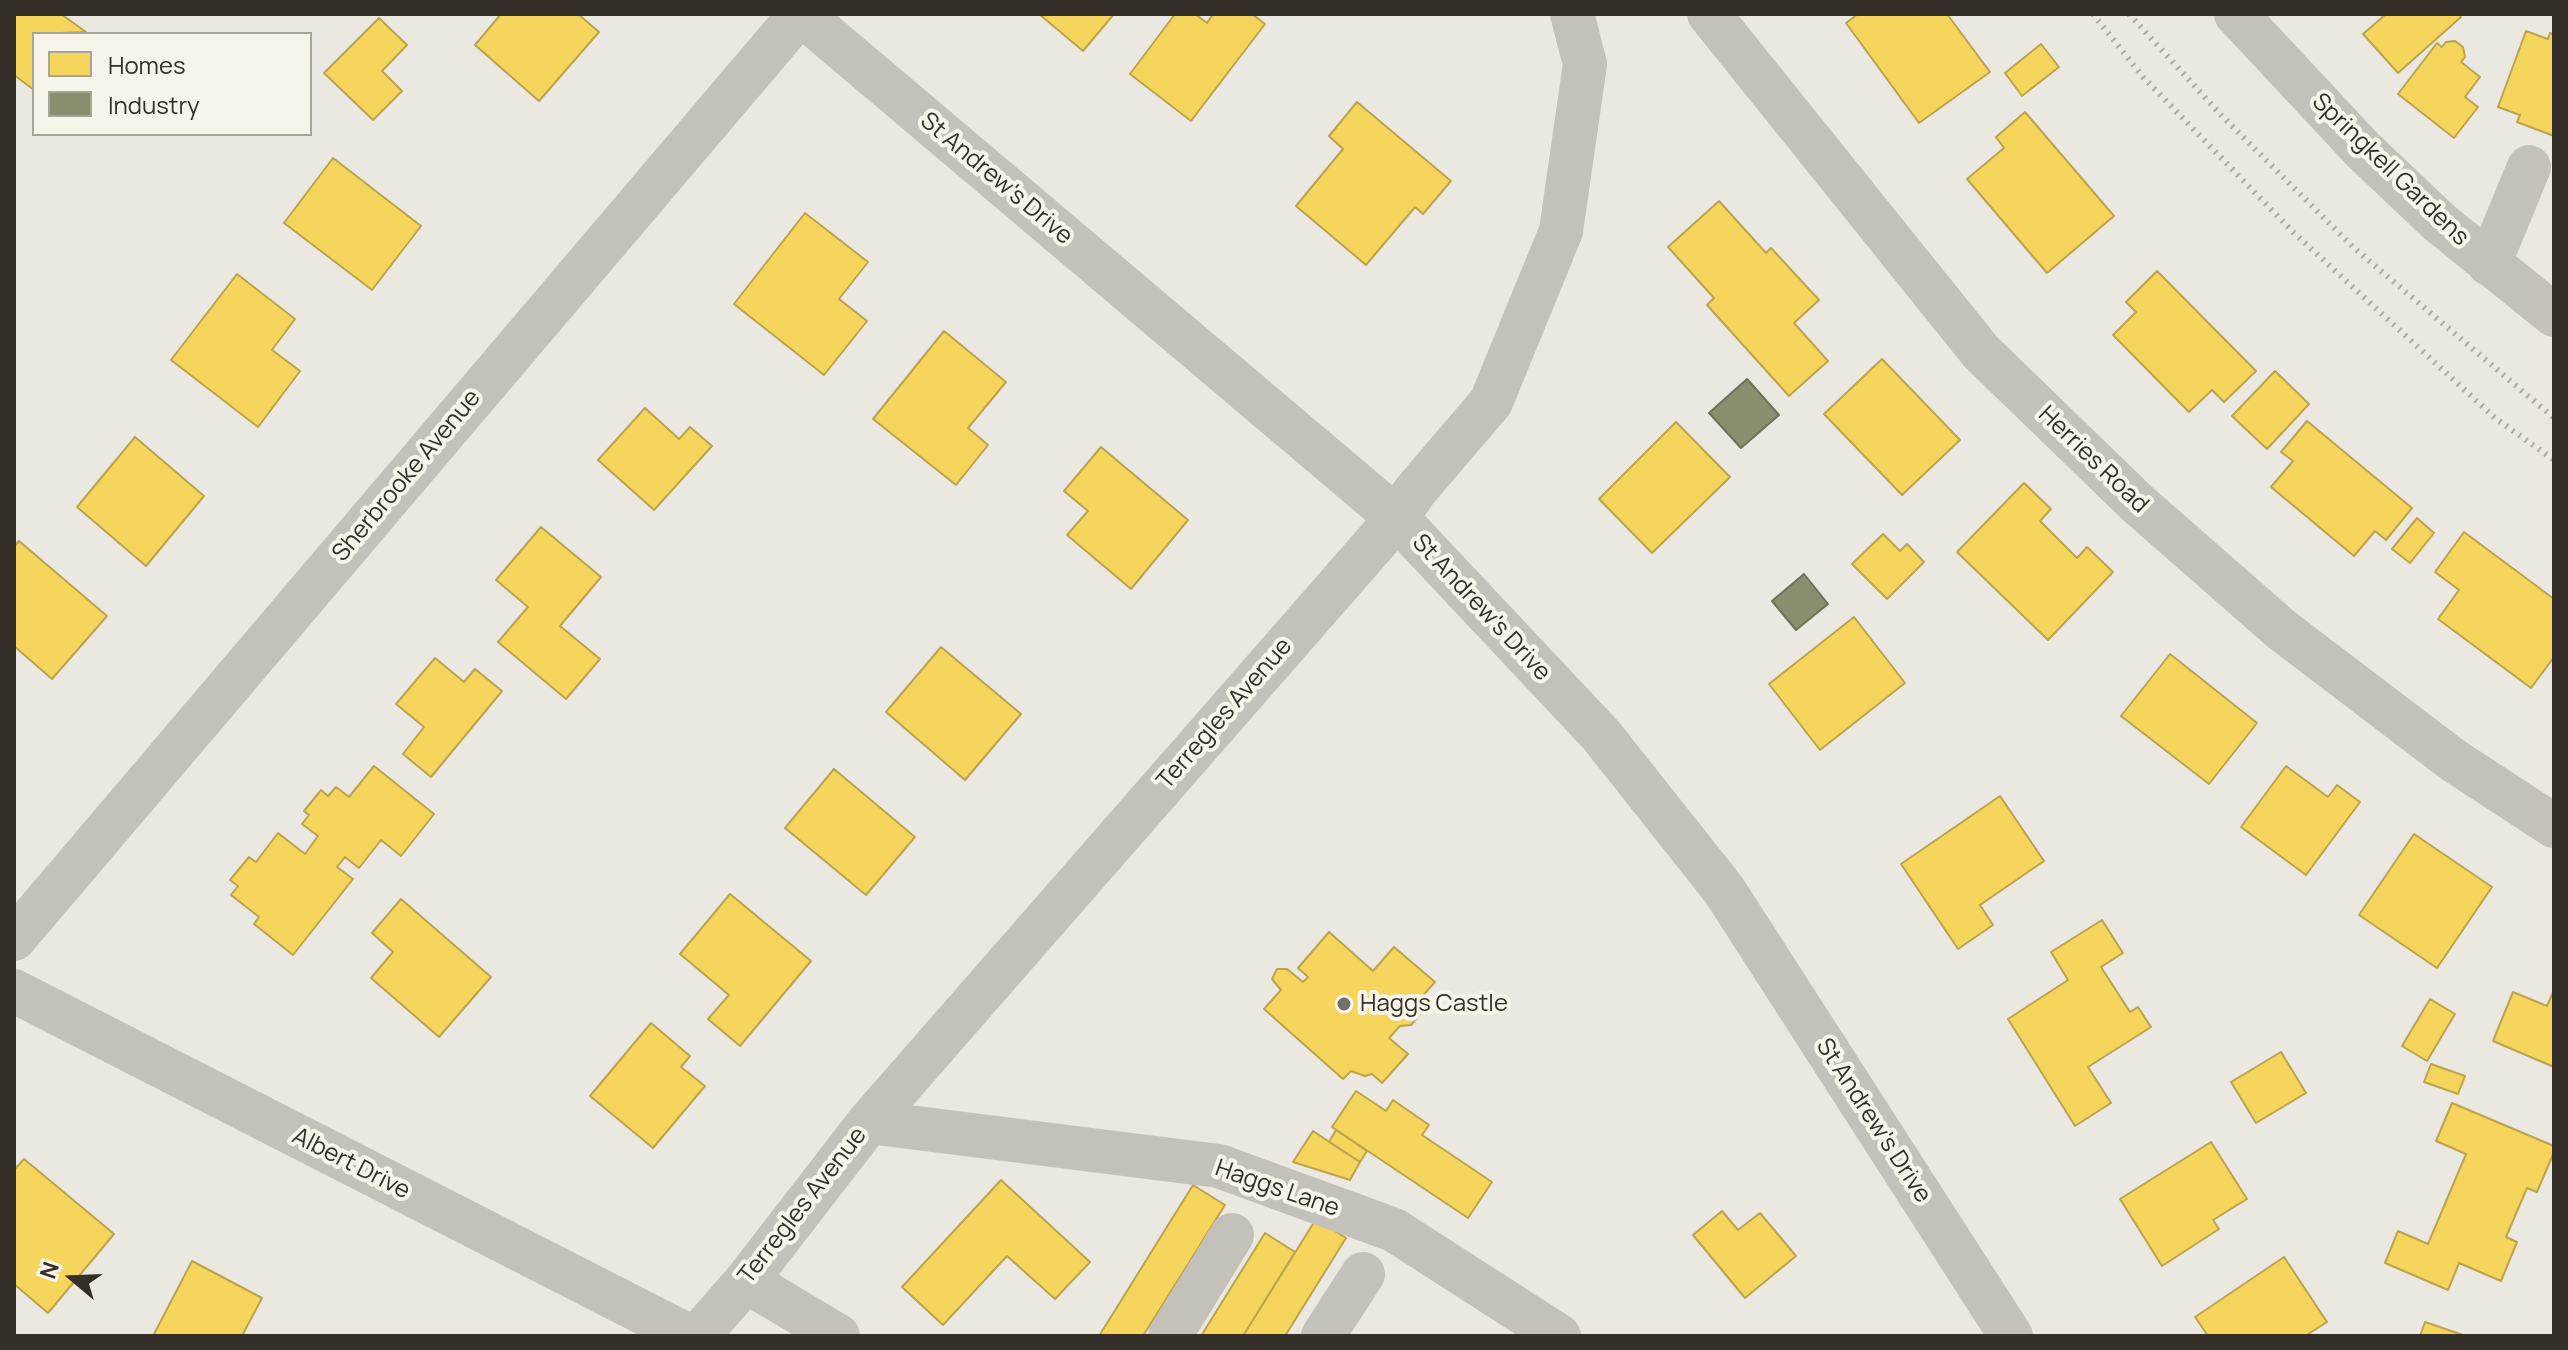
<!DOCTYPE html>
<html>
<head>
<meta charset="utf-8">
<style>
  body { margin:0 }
  #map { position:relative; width:2568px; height:1350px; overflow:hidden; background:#ebe8e1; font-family:Manrope,sans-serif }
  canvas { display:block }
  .frame { position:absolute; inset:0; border:16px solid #342f29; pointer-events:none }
  .legend { position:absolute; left:32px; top:32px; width:280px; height:104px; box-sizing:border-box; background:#f7f4e9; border:2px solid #a9a59c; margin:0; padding:10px 14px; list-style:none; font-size:24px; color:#342f29 }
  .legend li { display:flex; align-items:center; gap:16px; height:40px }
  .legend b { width:40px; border:2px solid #a9a59c }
  .north { position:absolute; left:32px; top:1238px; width:80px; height:80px; -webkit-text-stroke:6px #f7f4e9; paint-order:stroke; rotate:289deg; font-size:22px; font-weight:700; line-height:32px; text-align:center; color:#342f29 }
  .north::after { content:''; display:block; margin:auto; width:28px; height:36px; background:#342f29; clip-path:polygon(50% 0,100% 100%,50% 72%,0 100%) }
</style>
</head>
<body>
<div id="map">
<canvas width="2568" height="1350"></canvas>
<div class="frame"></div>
<ul class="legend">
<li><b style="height:22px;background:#f6d55c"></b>Homes</li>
<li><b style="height:22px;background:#8c8c6e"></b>Industry</li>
</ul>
<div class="north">N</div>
</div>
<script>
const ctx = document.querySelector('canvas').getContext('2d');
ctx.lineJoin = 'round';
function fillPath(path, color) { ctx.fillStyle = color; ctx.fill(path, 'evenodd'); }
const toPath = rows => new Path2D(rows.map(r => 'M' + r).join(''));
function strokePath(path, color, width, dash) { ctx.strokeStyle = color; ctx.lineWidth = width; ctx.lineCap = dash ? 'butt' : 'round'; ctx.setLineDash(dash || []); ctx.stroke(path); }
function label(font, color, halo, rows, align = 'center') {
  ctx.font = font + ' Manrope,sans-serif'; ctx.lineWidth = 8; ctx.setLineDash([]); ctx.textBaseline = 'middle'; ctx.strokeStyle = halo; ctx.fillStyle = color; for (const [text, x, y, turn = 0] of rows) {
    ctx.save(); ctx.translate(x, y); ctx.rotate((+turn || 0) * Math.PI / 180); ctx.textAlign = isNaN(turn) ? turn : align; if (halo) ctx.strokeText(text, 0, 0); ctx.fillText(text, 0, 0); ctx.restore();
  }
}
const homes = toPath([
  [14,14,61,14,86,32,34,34,34,90,14,75,14,14],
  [501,14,578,14,599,32,539,101,475,45,501,14],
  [1039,14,1114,14,1083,51,1039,14],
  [1175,14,1195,14,1207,23,1213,14,1252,14,1265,24,1191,121,1130,74,1175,14],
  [1858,14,1947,14,1990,72,1919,123,1846,23,1858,14],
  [2386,14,2459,14,2461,17,2398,73,2363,34,2386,14],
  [379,18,407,45,382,71,402,91,373,120,324,73,379,18],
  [2526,31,2548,39,2550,33,2554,35,2554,136,2517,122,2520,115,2498,107,2526,31],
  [2455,41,2463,47,2465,57,2461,62,2480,77,2465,97,2478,107,2454,138,2398,94,2437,43,2442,47,2446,42,2455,41],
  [2041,44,2059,67,2022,96,2005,73,2041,44],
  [1357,102,1451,181,1423,214,1415,207,1366,265,1296,206,1343,149,1329,136,1357,102],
  [2025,112,2114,216,2047,273,1967,179,2004,148,1996,137,2025,112],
  [333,158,421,226,372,290,284,223,333,158],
  [1719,201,1766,253,1771,248,1819,300,1794,323,1828,361,1789,396,1707,305,1714,298,1668,247,1719,201],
  [805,213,868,262,839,299,867,321,824,375,734,304,805,213],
  [2157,271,2256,371,2224,402,2212,390,2189,412,2113,335,2136,312,2126,302,2157,271],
  [237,274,295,319,272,350,300,371,258,427,171,360,237,274],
  [944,331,1006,382,968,428,988,445,956,485,873,419,944,331],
  [1882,359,1960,440,1902,495,1824,414,1882,359],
  [2275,371,2309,404,2267,449,2232,416,2275,371],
  [645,408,679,439,690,427,712,446,654,510,598,460,645,408],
  [2307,421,2412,508,2386,540,2375,531,2354,556,2271,487,2293,461,2281,452,2307,421],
  [1676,422,1730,477,1652,553,1599,499,1676,422],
  [135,437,204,496,146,566,77,507,135,437],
  [1101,447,1188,520,1131,589,1067,535,1088,511,1064,491,1101,447],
  [2024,483,2051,509,2040,521,2077,558,2087,547,2113,572,2048,640,1957,552,2024,483],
  [2417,518,2434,533,2410,563,2392,549,2417,518],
  [541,527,601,577,560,626,600,659,566,699,498,642,528,607,496,580,541,527],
  [2464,532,2554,599,2554,657,2531,688,2438,619,2459,590,2435,572,2464,532],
  [1883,534,1900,551,1907,544,1924,562,1887,599,1852,564,1883,534],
  [19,541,107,616,52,679,14,646,14,547,19,541],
  [1854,617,1905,683,1820,750,1769,684,1854,617],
  [941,647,1021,714,965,780,886,712,941,647],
  [2170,654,2257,723,2209,784,2121,716,2170,654],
  [435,658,464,682,475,669,502,691,431,777,403,754,424,727,396,704,435,658],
  [374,766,434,814,401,856,381,840,359,868,345,857,337,867,353,879,293,955,254,924,259,917,231,895,238,886,230,880,249,857,256,862,278,833,305,854,318,836,302,824,309,815,304,811,321,790,328,796,336,787,349,797,374,766],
  [2286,766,2328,797,2337,785,2360,802,2306,875,2241,827,2286,766],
  [834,769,915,837,866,895,785,828,834,769],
  [2000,796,2044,861,1980,905,1993,925,1958,949,1901,864,2000,796],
  [2414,834,2492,887,2437,968,2359,915,2414,834],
  [730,894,811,961,740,1046,708,1019,729,995,680,954,730,894],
  [401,899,491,977,439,1037,371,978,393,952,372,933,401,899],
  [2102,920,2123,953,2101,967,2130,1012,2138,1007,2151,1027,2088,1067,2111,1103,2075,1126,2008,1019,2068,980,2051,952,2102,920],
  [1329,932,1373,971,1394,947,1435,982,1420,999,1422,1012,1411,1025,1400,1026,1389,1038,1408,1054,1382,1083,1372,1074,1365,1076,1351,1071,1343,1079,1264,1009,1281,990,1272,979,1277,969,1287,969,1303,982,1308,977,1298,968,1329,932],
  [2554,990,2554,1067,2493,1041,2513,992,2547,1006,2554,990],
  [2430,999,2455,1014,2427,1061,2402,1046,2430,999],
  [651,1023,690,1056,681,1067,705,1086,653,1148,590,1096,651,1023],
  [2281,1052,2306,1093,2256,1123,2231,1082,2281,1052],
  [2431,1064,2465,1076,2458,1094,2424,1082,2431,1064],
  [1356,1091,1386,1111,1393,1100,1429,1125,1422,1135,1492,1182,1468,1218,1332,1127,1356,1091],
  [2452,1103,2554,1146,2554,1152,2537,1192,2527,1188,2506,1237,2517,1242,2501,1281,2459,1263,2448,1290,2385,1263,2398,1231,2428,1244,2466,1154,2436,1141,2452,1103],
  [1336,1130,1367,1151,1360,1162,1329,1142,1336,1130],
  [1313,1131,1360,1162,1350,1180,1293,1162,1313,1131],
  [2211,1142,2247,1199,2213,1220,2219,1229,2162,1266,2120,1199,2211,1142],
  [24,1159,114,1234,48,1313,14,1284,14,1170,24,1159],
  [1001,1180,1090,1262,1055,1299,1007,1256,943,1325,902,1287,1001,1180],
  [1193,1185,1225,1205,1143,1336,1099,1336,1193,1185],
  [1722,1211,1738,1230,1760,1213,1796,1256,1745,1298,1693,1235,1722,1211],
  [1316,1219,1346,1238,1285,1336,1243,1336,1316,1219],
  [1265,1233,1295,1252,1243,1336,1201,1336,1265,1233],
  [2284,1257,2327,1322,2305,1336,2208,1336,2195,1317,2284,1257],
  [192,1261,262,1298,242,1336,153,1336,192,1261],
  [2425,1322,2466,1336,2420,1336,2425,1322]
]);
const industry = toPath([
  [1747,379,1779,415,1741,448,1709,413,1747,379],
  [1804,574,1828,604,1796,630,1772,601,1804,574]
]);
const minor = toPath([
  [801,14,1397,518,1601,735,1724,890,2011,1336],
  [1709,14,1981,352,2137,503,2282,630,2453,760,2554,826],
  [2236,14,2363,150,2439,222,2554,315],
  [2489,264,2529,167],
  [14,939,800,14],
  [14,991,689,1336],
  [869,1122,1219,1166,1394,1230,1559,1336],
  [746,1281,838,1336],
  [698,1336,746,1281,869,1122,1397,518,1415,491,1491,402,1561,231,1585,64,1572,14],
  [1170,1336,1232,1235],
  [1323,1336,1363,1274]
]);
const rail = toPath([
  [2093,14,2143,77,2293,232,2495,418,2554,460],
  [2129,14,2221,115,2354,248,2554,418]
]);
const markers = [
  [1344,1004,8,"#747069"]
];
const streetNames = [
  ["Springkell Gardens",2390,170,44],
  ["St Andrew's Drive",996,179,40],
  ["Herries Road",2093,460,44],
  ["Sherbrooke Avenue",407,476,-50],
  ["St Andrew's Drive",1481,608,47],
  ["Terregles Avenue",1225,714,-49],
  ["St Andrew's Drive",1873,1121,57],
  ["Albert Drive",351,1164,27],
  ["Haggs Lane",1277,1189,19],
  ["Terregles Avenue",803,1206,-52]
];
const poiNames = [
  ["Haggs Castle",1360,1004]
];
fillPath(homes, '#f6d55c');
strokePath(homes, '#bca34d', 2);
fillPath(industry, '#8c8c6e');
strokePath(industry, '#727059', 2);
strokePath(minor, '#c4c1ba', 44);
strokePath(rail, '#aca9a4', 6, [2, 6]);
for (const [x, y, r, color] of markers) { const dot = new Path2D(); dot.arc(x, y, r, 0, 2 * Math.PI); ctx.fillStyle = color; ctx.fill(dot); strokePath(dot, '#f7f4e9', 3); }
label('24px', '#342f29', '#f7f4e9', streetNames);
label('24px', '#342f29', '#f7f4e9', poiNames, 'left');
</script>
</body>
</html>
